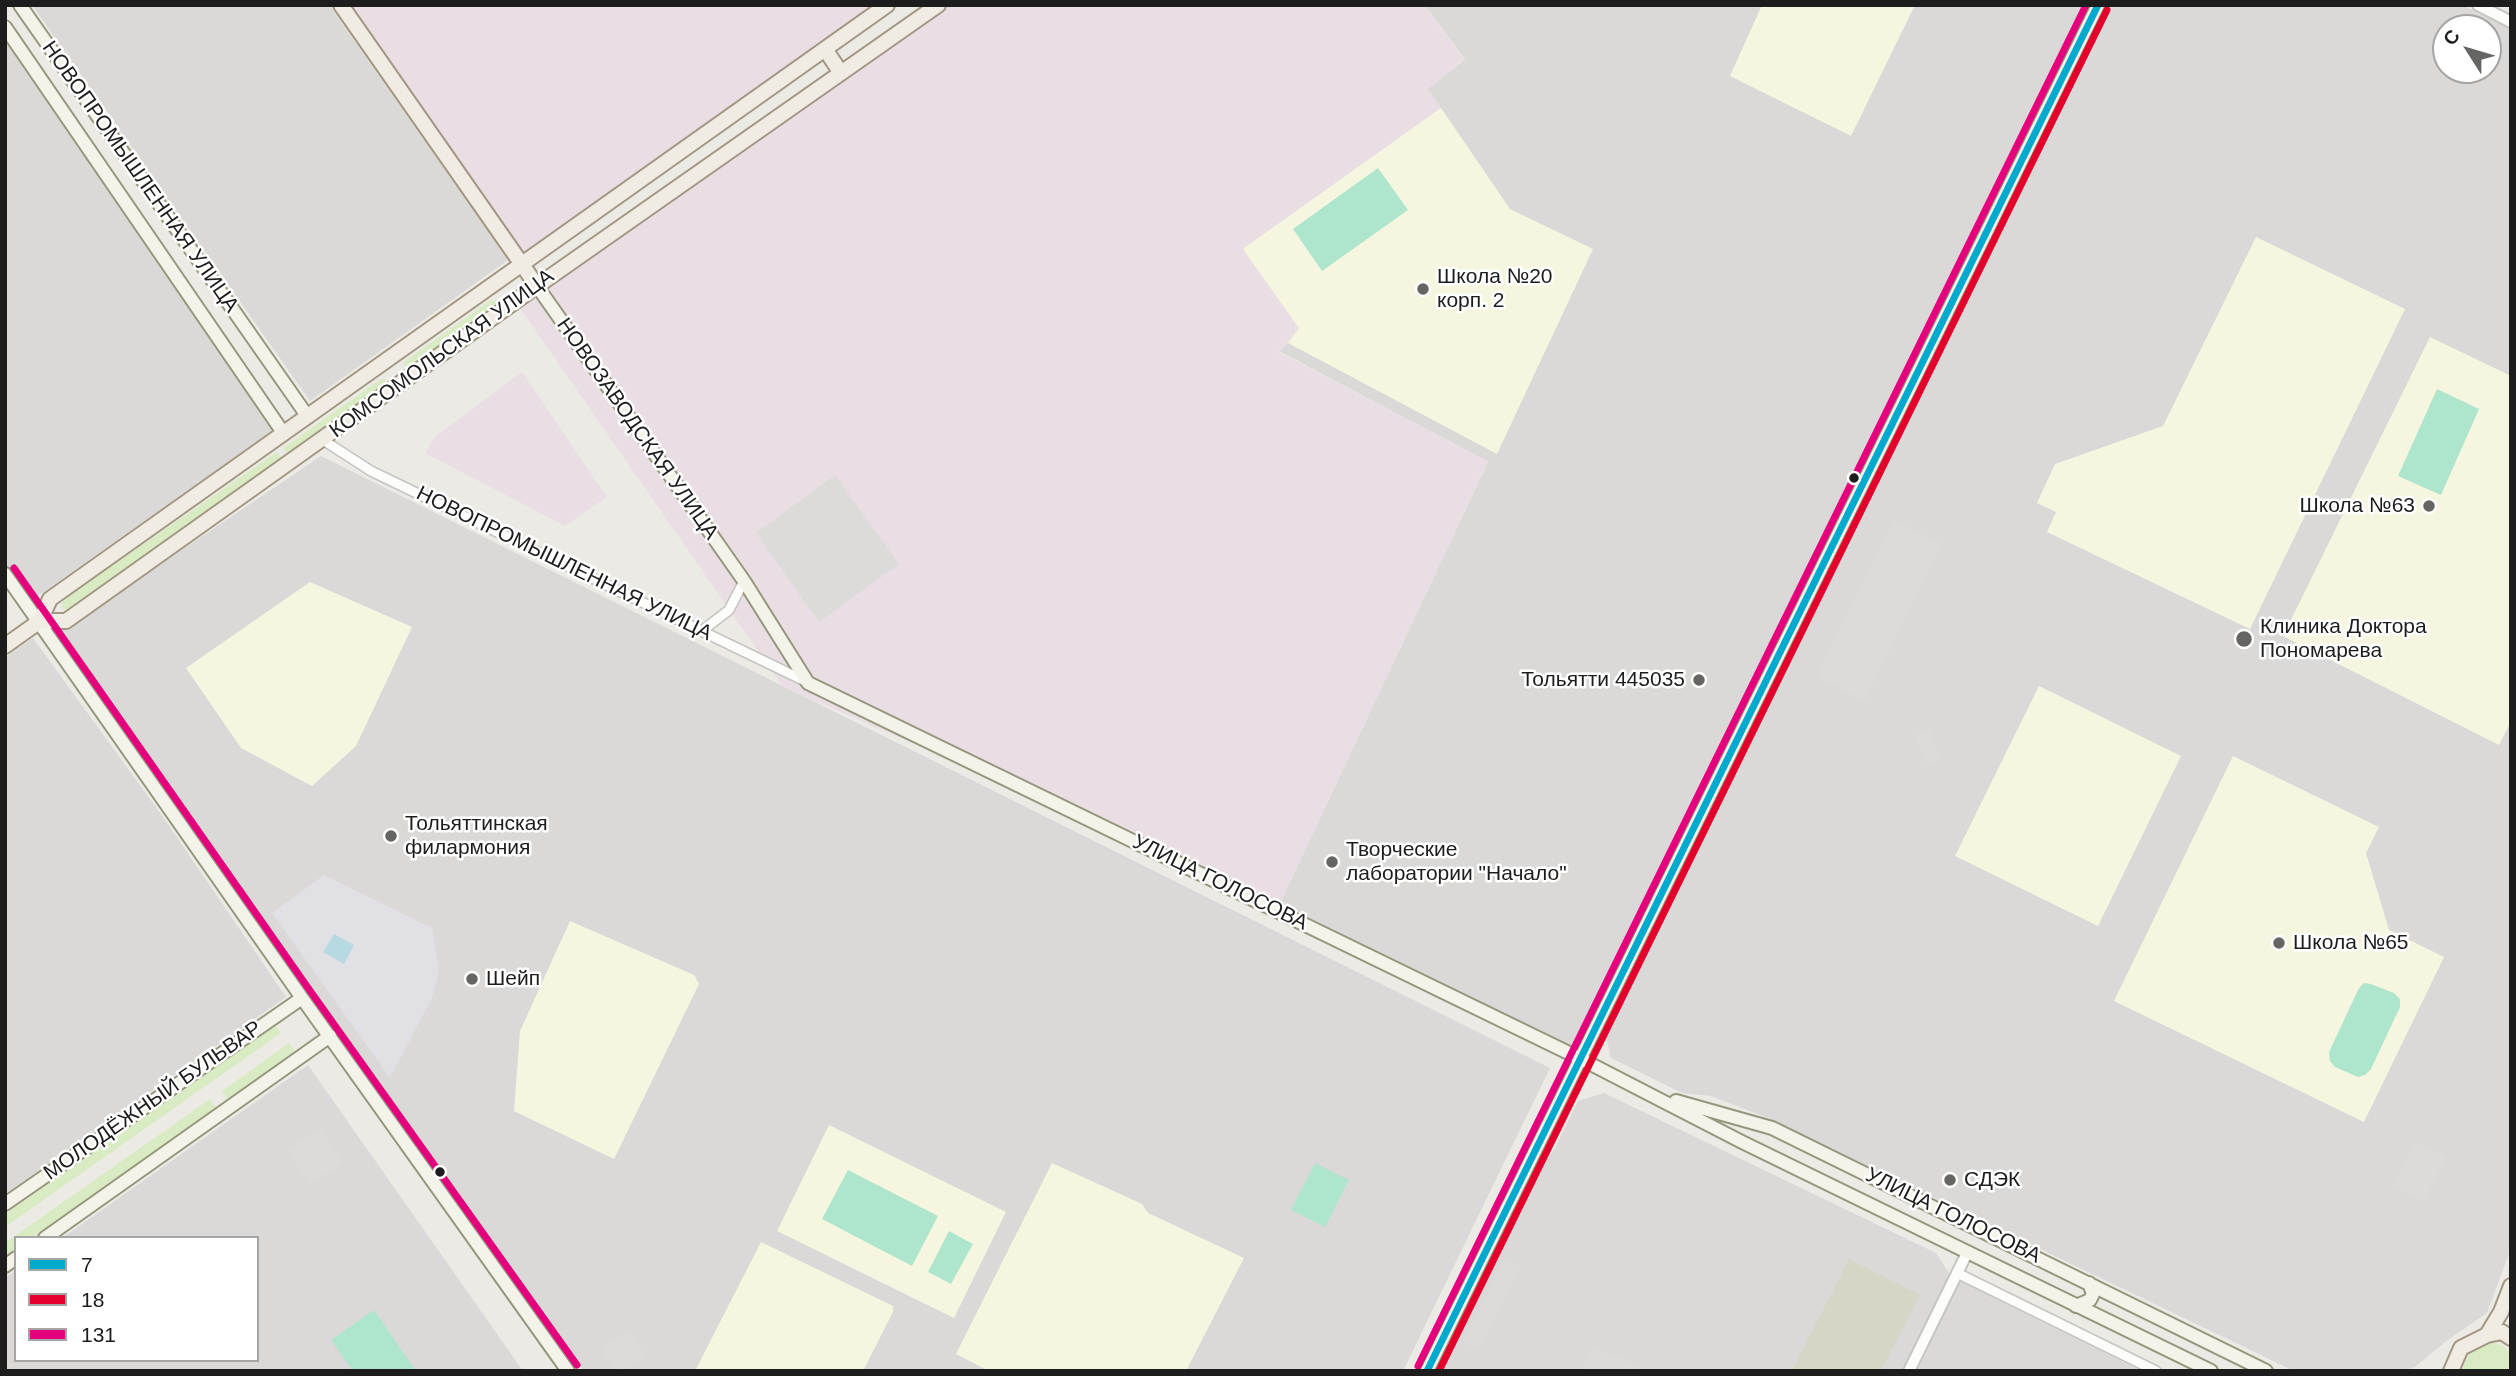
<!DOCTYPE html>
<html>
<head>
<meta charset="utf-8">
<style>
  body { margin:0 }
  #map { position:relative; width:2516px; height:1376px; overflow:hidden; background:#eceae5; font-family:Helvetica,sans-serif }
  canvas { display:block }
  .frame { position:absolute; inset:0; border:7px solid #1d1d1d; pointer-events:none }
  .legend { position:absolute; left:14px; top:1236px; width:245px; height:126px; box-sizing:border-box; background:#fff; border:2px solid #a5a5a5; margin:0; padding:9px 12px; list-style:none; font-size:21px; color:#1d1d1d }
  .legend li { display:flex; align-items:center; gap:14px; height:35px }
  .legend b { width:35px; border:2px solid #a5a5a5 }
  .north { position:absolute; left:2432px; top:14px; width:70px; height:70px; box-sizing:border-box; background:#fff; border:2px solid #a5a5a5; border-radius:50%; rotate:307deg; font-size:19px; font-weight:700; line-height:28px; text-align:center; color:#1d1d1d }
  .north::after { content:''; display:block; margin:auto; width:24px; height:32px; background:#656563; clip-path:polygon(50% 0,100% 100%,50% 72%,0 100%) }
</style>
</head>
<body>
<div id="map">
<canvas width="2516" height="1376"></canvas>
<div class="frame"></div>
<ul class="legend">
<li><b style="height:9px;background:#00a9ce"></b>7</li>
<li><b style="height:9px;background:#e4002b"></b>18</li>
<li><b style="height:9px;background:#e5007d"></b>131</li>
</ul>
<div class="north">С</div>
</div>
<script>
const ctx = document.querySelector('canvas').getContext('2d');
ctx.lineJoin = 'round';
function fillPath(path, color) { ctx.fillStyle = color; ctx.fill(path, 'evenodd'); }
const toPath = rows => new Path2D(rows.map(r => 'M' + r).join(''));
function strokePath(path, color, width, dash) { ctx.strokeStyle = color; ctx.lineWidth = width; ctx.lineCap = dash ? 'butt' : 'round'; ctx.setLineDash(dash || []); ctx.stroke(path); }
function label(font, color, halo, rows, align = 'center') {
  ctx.font = font + ' Helvetica,sans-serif'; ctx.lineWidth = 5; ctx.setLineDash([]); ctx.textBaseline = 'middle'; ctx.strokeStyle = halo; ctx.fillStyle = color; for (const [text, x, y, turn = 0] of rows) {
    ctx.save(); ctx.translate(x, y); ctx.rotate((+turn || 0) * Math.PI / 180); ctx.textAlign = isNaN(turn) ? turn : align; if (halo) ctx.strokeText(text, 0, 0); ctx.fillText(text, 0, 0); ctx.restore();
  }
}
const residential = toPath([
  [32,5,329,5,508,260,310,401],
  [1425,5,2082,5,1572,1047,1280,903,1488,462,1279,351,1288,343,1440,108,1427,89,1465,59],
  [2114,5,2462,5,2511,29,2511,1248,2487,1313,2449,1339,2415,1367,2402,1371,2294,1371,1770,1119,1711,1096,1682,1093,1611,1058,1606,1036],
  [2446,28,2488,28,2488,70,2446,70],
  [5,39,273,430,32,600,5,563],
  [321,456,1550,1068,1403,1371,584,1371,59,633],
  [33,638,163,817,286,997,5,1194,5,658],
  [308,1065,523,1371,5,1371,5,1278,16,1270,16,1360,257,1360,257,1238,62,1238],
  [1604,1093,1936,1253,1950,1275,1903,1371,1437,1371,1536,1172,1554,1150,1578,1101],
  [1960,1281,2142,1371,1917,1371]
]);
const industrial = toPath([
  [341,5,887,5,521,264],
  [948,5,1425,5,1465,60,1428,89,1441,108,1243,249,1299,328,1279,352,1488,461,1280,903,783,687,520,308],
  [522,372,607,497,565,526,425,453,436,436]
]);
const education = toPath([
  [1762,5,1915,5,1851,136,1730,76],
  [1441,108,1510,209,1593,249,1497,454,1288,343,1299,328,1243,249],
  [2256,237,2405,309,2250,629,2047,532,2056,512,2037,503,2055,464,2163,426],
  [2430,337,2511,376,2511,721,2499,745,2283,636],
  [310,582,412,627,356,746,312,786,241,748,186,668],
  [2039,686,2181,756,2098,926,1955,856],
  [2233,756,2379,827,2366,853,2389,930,2444,957,2364,1122,2114,1001],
  [570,921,694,975,699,984,614,1159,514,1111,520,1031],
  [829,1125,1006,1212,954,1318,777,1231],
  [1052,1163,1142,1204,1148,1213,1244,1258,1186,1371,989,1371,956,1354],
  [761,1242,893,1306,893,1312,863,1371,695,1371]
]);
const construction = toPath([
  [1849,1259,1920,1295,1881,1371,1792,1371]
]);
const grass = toPath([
  [491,300,496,301,498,306,408,370,406,368,404,362],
  [381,379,385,379,387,385,290,456,283,448],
  [277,452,284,460,70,610,63,609,61,606,64,599],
  [275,1025,281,1033,5,1227,5,1214],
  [289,1043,295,1051,228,1099,222,1091],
  [210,1099,216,1108,32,1238,16,1238,16,1249,5,1257,5,1243],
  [2491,1342,2503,1346,2511,1353,2511,1371,2462,1371,2469,1352,2478,1345]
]);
const pitch = toPath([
  [1378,168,1408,210,1322,271,1293,229],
  [2437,389,2479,409,2441,495,2398,476],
  [2364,983,2371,984,2394,993,2400,999,2400,1007,2371,1069,2365,1075,2358,1077,2335,1067,2330,1061,2329,1052,2359,988],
  [1315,1163,1349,1180,1325,1227,1291,1210],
  [848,1170,938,1216,912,1266,822,1219],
  [949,1231,973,1244,951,1284,928,1272],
  [374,1310,416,1371,353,1371,331,1340]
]);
const parking = toPath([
  [835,475,899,564,819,622,756,533],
  [1894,520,1943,544,1865,701,1816,676],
  [1931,729,1940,760,1925,764,1916,733],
  [321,1128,343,1162,309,1185,287,1151],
  [2416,1142,2446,1158,2424,1201,2393,1185],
  [1505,1258,1521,1266,1479,1351,1463,1343],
  [629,1330,647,1356,625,1371,616,1371,601,1348],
  [1593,1346,1649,1371,1582,1371]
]);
const plaza = toPath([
  [324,875,432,928,439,972,432,998,390,1078,272,913]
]);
const water = toPath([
  [334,934,354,945,344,964,323,952]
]);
const minor = toPath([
  [323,440,371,471,807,682],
  [703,630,729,610,744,581],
  [1957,1273,2156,1371]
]);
const tertiary = toPath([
  [2478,5,2511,22],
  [1909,1371,1967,1253]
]);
const secondary = toPath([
  [20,5,308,417],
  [5,27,284,434],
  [537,286,744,581,808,683,1579,1058,1742,1142,2211,1371],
  [5,574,302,998,568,1371],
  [1676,1101,1772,1128,2266,1371],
  [5,1204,302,998],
  [45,1238,330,1036],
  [5,1266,16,1258],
  [2076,1306,2090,1300,2093,1294,2089,1283],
  [1427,1371,2098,5]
]);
const primary = toPath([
  [341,5,537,286],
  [825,49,841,73],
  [40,621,66,621,537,286,938,5],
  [5,646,40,621,50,599,887,5],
  [2487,1335,2501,1312,2511,1286],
  [2451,1371,2461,1348,2487,1335,2502,1332,2511,1338]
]);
const bus1 = toPath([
  [1427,1371,2098,5]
]);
const bus2 = toPath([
  [1439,1371,2107,10]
]);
const bus3 = toPath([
  [14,568,311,992,577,1365],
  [1418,1366,2086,5]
]);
const markers = [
  [1423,289,7,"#656563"],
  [1854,478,6,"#1d1d1d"],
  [2429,506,7,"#656563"],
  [2244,639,9,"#656563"],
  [1699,680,7,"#656563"],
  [391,836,7,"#656563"],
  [1332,862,7,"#656563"],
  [2279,943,7,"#656563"],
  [472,979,7,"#656563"],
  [440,1172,6,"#1d1d1d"],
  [1950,1180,7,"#656563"]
];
const streetNames = [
  ["НОВОПРОМЫШЛЕННАЯ УЛИЦА",140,177,55],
  ["КОМСОМОЛЬСКАЯ УЛИЦА",442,354,-36],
  ["НОВОЗАВОДСКАЯ УЛИЦА",637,429,55],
  ["НОВОПРОМЫШЛЕННАЯ УЛИЦА",564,564,26],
  ["УЛИЦА ГОЛОСОВА",1220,883,26],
  ["МОЛОДЁЖНЫЙ БУЛЬВАР",153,1101,-35],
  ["УЛИЦА ГОЛОСОВА",1953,1216,26]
];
const poiNames = [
  ["Школа №20",1437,277],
  ["корп. 2",1437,301],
  ["Школа №63",2415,506,"right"],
  ["Клиника Доктора",2260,627],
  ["Пономарева",2260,651],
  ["Тольятти 445035",1685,680,"right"],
  ["Тольяттинская",405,824],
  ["филармония",405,848],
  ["Творческие",1346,850],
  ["лаборатории \"Начало\"",1346,874],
  ["Школа №65",2293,943],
  ["Шейп",486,979],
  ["СДЭК",1964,1180]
];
fillPath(residential, '#dbd9d7');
fillPath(industrial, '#eadee5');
fillPath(education, '#f6f6e0');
fillPath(construction, '#d6d5c6');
fillPath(grass, '#d9ebc2');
fillPath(pitch, '#aee6cd');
fillPath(parking, '#dcdbd9');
fillPath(plaza, '#e0e0e5');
fillPath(water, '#b7d9e1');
strokePath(minor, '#c4c4c1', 12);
strokePath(tertiary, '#c4c4c1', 14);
strokePath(secondary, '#95967c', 16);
strokePath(primary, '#a29782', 18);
strokePath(minor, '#fcfcfb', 9);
strokePath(tertiary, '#fcfcfb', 10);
strokePath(secondary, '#f3f3e9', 12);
strokePath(primary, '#f0ebe3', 14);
strokePath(bus1, '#00a9ce', 7);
strokePath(bus2, '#e4002b', 7);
strokePath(bus3, '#e5007d', 7);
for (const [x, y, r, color] of markers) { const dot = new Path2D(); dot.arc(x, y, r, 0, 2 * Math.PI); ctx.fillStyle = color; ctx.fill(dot); strokePath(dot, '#fff', 2.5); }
label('21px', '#1d1d1d', '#fff', streetNames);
label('21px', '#1d1d1d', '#fff', poiNames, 'left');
</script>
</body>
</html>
